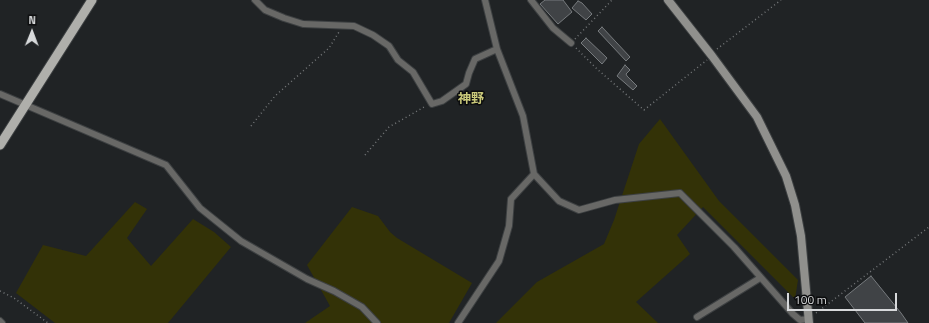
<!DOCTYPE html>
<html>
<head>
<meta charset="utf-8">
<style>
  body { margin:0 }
  #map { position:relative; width:929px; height:323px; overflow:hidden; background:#202325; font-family:"Titillium Web",sans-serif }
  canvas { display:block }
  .north { position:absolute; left:12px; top:12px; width:40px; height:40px; -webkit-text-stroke:3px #0b0c0d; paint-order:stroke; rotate:1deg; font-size:11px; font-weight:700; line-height:16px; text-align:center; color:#d7d9db }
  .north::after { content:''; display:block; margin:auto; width:14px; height:18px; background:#d7d9db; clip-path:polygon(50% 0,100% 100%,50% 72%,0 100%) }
  .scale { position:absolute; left:787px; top:293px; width:110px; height:18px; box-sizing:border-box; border:2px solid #d7d9db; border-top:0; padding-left:5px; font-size:12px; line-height:14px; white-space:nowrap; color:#d7d9db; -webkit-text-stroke:3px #0b0c0d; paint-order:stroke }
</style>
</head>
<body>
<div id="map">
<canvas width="929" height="323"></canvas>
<div class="north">N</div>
<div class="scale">100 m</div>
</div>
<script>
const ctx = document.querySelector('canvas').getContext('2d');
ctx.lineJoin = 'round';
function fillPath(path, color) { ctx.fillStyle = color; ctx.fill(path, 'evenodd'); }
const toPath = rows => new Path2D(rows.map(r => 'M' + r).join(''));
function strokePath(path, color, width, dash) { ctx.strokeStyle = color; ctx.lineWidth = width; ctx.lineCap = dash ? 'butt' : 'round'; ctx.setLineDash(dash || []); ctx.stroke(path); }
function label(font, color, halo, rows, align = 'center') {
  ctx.font = font + ' "Titillium Web","Noto Sans JP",sans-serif'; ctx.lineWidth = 3; ctx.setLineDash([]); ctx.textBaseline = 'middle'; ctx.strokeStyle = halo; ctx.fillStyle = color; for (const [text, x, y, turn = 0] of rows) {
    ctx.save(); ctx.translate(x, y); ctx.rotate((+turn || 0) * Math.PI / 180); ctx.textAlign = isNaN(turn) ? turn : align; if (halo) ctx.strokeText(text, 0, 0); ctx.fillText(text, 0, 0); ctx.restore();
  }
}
const green = toPath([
  [660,119,719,201,798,280,795,299,703,207,677,235,690,254,636,302,658,323,496,323,537,282,604,244,614,220,639,144],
  [135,202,147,209,127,238,151,266,193,219,214,232,231,247,168,323,55,323,16,293,43,245,86,256],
  [352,207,378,216,390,232,397,238,472,283,449,323,305,323,330,306,307,265]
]);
const building = toPath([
  [545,0,563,0,572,12,558,24,540,4,545,0],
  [578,1,582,3,592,14,586,20,572,8,578,1],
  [602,27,630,57,626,61,598,31,602,27],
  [586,38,607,58,602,64,581,43,586,38],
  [625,65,630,70,626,74,627,76,637,86,633,90,617,76,625,65],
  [871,276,901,313,908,323,865,323,845,297,871,276]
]);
const path = toPath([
  [575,39,612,0],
  [576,48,597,69,644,110,707,60],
  [717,49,781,0],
  [251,126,275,96,329,48,339,32],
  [365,155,389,127,426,106],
  [0,291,14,298,48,323],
  [816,313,929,227]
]);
const street = toPath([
  [255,0,265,10,284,18,303,24,354,26,373,35,389,46,398,60,413,72,432,104,442,101,466,84,469,73,475,59,497,49],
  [531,0,553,28,571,43],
  [0,94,166,165,200,208,241,241,307,279,334,291,362,307,377,323],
  [534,174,559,201,579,210,615,200,680,193,734,247,793,314,800,320,808,319],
  [697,317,760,278],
  [0,321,2,323],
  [458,323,499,261,509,226,511,199,534,174,523,116,497,49,485,0]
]);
const secondary = toPath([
  [668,0,712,56,757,117,786,176,795,205,801,236,809,323]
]);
const primary = toPath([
  [0,145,92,0]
]);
const quarterNames = [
  ["神野",471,100]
];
fillPath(green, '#333207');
fillPath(building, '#404346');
strokePath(building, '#777b7e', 1);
strokePath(street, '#3d4042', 8);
strokePath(secondary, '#3d4042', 10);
strokePath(primary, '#3d4042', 11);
strokePath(path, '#747779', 1.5, [1, 3]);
strokePath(street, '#686866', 6);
strokePath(secondary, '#90908d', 8);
strokePath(primary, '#afafab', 9);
label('bold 13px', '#c9c87a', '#0b0c0d', quarterNames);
</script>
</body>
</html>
